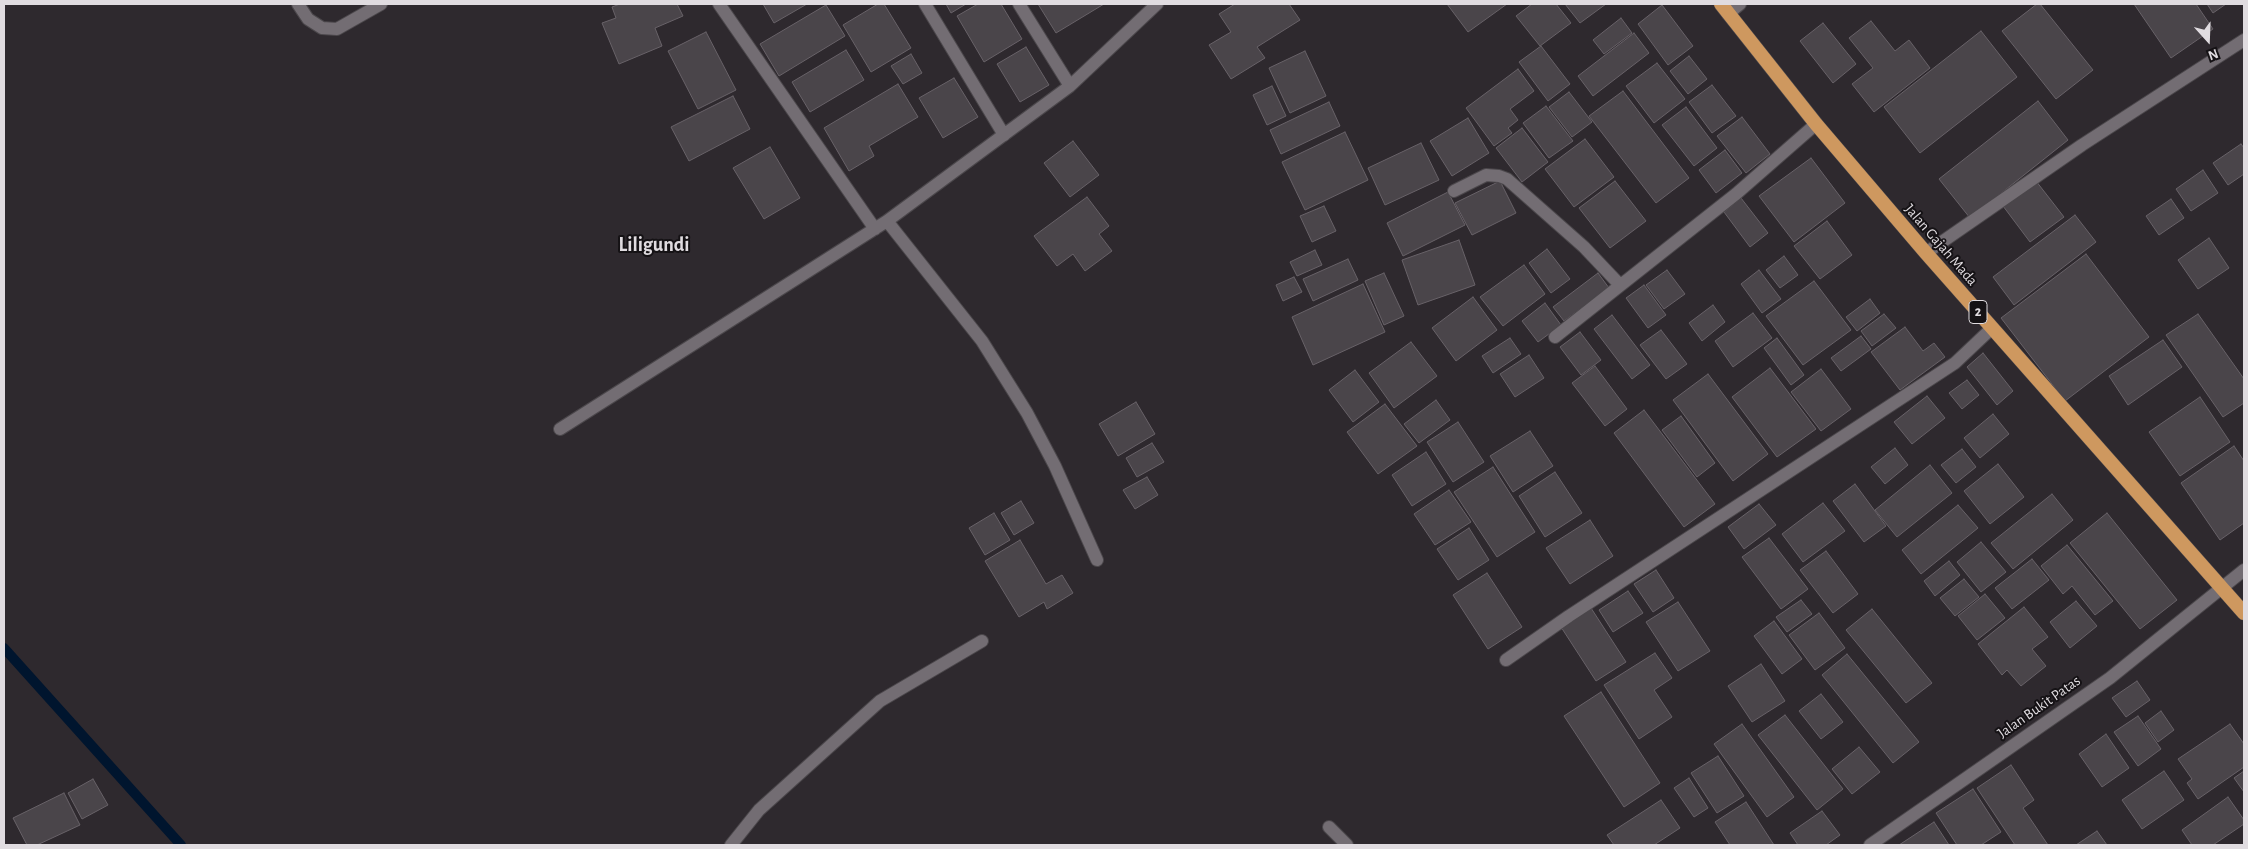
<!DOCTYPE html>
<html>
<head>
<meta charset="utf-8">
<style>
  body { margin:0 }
  #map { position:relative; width:2248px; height:849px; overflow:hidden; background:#2e292e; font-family:"Alegreya Sans",sans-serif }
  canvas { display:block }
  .frame { position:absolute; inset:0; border:5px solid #e0dce0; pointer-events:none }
  .north { position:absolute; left:2183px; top:15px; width:50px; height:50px; -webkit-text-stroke:4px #151215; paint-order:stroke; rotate:160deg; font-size:14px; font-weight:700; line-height:20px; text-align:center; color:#e0dce0 }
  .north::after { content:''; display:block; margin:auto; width:18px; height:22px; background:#e0dce0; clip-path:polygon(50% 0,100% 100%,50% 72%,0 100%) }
</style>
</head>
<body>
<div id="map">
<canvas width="2248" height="849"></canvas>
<div class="frame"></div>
<div class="north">N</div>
</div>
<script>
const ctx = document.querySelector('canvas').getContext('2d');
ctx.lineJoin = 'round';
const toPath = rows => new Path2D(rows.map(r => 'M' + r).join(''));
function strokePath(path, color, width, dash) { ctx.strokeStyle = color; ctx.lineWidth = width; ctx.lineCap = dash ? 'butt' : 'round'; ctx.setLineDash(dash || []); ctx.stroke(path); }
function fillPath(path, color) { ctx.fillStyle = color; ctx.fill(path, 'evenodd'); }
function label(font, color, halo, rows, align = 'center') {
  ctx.font = font + ' "Alegreya Sans",sans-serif'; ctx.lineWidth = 4; ctx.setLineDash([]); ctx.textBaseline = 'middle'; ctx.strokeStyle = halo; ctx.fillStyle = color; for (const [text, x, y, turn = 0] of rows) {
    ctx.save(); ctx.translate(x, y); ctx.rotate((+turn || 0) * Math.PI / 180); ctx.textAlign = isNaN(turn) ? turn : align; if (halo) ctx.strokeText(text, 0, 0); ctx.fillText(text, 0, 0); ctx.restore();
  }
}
const stream = toPath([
  [4,648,181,845]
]);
const building = toPath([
  [620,4,677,4,683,16,655,28,662,46,619,64,602,23,616,18,612,7,620,4],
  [763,4,807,4,774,23,763,4],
  [878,4,884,4,911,48,871,72,843,25,878,4],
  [946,4,966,4,951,13,946,4],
  [978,4,1001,4,1022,39,984,62,957,16,978,4],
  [1038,4,1104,4,1056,33,1038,4],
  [1235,4,1289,4,1300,20,1257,47,1265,58,1231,79,1209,45,1231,32,1219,14,1235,4],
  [1447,4,1507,4,1468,32,1447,4],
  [1532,4,1556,4,1571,23,1540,46,1516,16,1532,4],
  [1565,4,1606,4,1580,23,1565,4],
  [2037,4,2040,4,2093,70,2056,99,2002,31,2037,4],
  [2134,4,2196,4,2213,29,2171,58,2134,4],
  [2207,4,2226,4,2213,13,2207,4],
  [826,5,845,36,779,76,760,44,826,5],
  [1662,5,1693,46,1668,65,1638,24,1662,5],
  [1621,18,1632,33,1604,54,1593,40,1621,18],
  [1871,21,1895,51,1909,40,1930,68,1874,112,1852,84,1873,68,1849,38,1871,21],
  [1823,23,1856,64,1833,83,1800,41,1823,23],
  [1981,31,2017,77,1920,153,1884,107,1981,31],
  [706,32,736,90,698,109,668,51,706,32],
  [1634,33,1649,53,1593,96,1578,76,1634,33],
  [1541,46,1570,84,1548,101,1519,62,1541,46],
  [1026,47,1049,85,1020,102,997,64,1026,47],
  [846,50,864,80,810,112,792,82,846,50],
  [1305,51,1326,96,1290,113,1269,68,1305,51],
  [911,54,922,73,903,84,891,66,911,54],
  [1689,56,1707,79,1688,94,1670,71,1689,56],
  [1657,63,1685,99,1654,123,1626,86,1657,63],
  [1518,69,1534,91,1510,109,1518,120,1508,128,1512,133,1494,146,1466,108,1518,69],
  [954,78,978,117,943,138,919,98,954,78],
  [898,84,918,117,869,146,874,156,849,171,824,128,898,84],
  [1712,85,1736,116,1712,133,1689,102,1712,85],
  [1272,86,1286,116,1267,125,1253,95,1272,86],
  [1623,91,1689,178,1656,203,1589,116,1623,91],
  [1569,92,1592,122,1572,137,1549,107,1569,92],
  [733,96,750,129,689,161,671,127,733,96],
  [2038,101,2068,140,1970,218,1939,179,2038,101],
  [1329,102,1340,126,1281,154,1270,130,1329,102],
  [1546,106,1573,141,1549,158,1523,123,1546,106],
  [1686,107,1717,148,1694,166,1662,125,1686,107],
  [1742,117,1770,154,1746,173,1717,136,1742,117],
  [1468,118,1489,153,1452,176,1430,141,1468,118],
  [1522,128,1548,162,1522,182,1496,148,1522,128],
  [1345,132,1368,180,1305,210,1282,162,1345,132],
  [1585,139,1614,177,1574,207,1545,169,1585,139],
  [1073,141,1099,175,1070,197,1044,163,1073,141],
  [1421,143,1439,180,1385,205,1368,168,1421,143],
  [2241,144,2244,148,2244,174,2228,185,2213,163,2241,144],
  [770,147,800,198,764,219,733,168,770,147],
  [1725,150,1742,173,1716,193,1699,170,1725,150],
  [1811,158,1845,203,1794,242,1759,196,1811,158],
  [2203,170,2218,193,2191,211,2176,189,2203,170],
  [1500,181,1516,213,1472,235,1455,203,1500,181],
  [1615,181,1646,221,1610,248,1579,208,1615,181],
  [2036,181,2064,217,2030,242,2003,206,2036,181],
  [1448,192,1465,225,1403,256,1387,223,1448,192],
  [1087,197,1109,226,1099,234,1112,251,1085,271,1073,254,1057,266,1034,236,1087,197],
  [1741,198,1768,233,1750,247,1724,212,1741,198],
  [2171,199,2184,218,2159,235,2146,216,2171,199],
  [1324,206,1336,231,1312,242,1300,216,1324,206],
  [2075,215,2096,242,2014,305,1993,277,2075,215],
  [1827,221,1852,255,1820,279,1794,246,1827,221],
  [2209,238,2229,268,2198,289,2178,260,2209,238],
  [1459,240,1475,285,1418,305,1402,260,1459,240],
  [1547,249,1570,279,1551,293,1529,263,1547,249],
  [1315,250,1322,265,1297,276,1290,262,1315,250],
  [2086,254,2149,337,2065,401,2001,318,2086,254],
  [1784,256,1798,275,1780,288,1766,270,1784,256],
  [1348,259,1358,280,1313,301,1303,279,1348,259],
  [1524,265,1545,294,1503,326,1480,297,1524,265],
  [1667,270,1685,294,1664,309,1646,285,1667,270],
  [1759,270,1781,299,1762,313,1741,284,1759,270],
  [1384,273,1404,316,1384,325,1365,281,1384,273],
  [1598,273,1609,288,1564,321,1553,307,1598,273],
  [1294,277,1302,292,1283,301,1276,285,1294,277],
  [1814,281,1851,330,1803,365,1766,316,1814,281],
  [1363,284,1385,332,1313,365,1292,317,1363,284],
  [1644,285,1666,315,1648,328,1626,298,1644,285],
  [1473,297,1497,330,1456,361,1432,328,1473,297],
  [1870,299,1880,313,1857,331,1846,317,1870,299],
  [1545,303,1561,325,1538,342,1522,321,1545,303],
  [1713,305,1725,322,1702,341,1689,323,1713,305],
  [1753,313,1772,338,1733,367,1715,341,1753,313],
  [1884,314,1896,328,1872,346,1861,331,1884,314],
  [2198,314,2244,379,2244,403,2223,417,2166,335,2198,314],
  [1612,315,1650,365,1632,379,1594,329,1612,315],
  [1905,327,1923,351,1934,343,1945,357,1900,390,1871,352,1905,327],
  [1661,330,1687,364,1666,379,1640,345,1661,330],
  [1580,332,1601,360,1581,375,1560,347,1580,332],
  [1861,336,1871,349,1841,371,1831,358,1861,336],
  [1510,338,1521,354,1493,373,1482,356,1510,338],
  [1777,338,1804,375,1791,385,1764,348,1777,338],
  [2163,340,2182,367,2128,405,2109,376,2163,340],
  [1411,342,1437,376,1394,408,1369,373,1411,342],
  [1983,353,2013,391,1997,405,1967,367,1983,353],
  [1529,355,1544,378,1515,397,1500,374,1529,355],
  [1595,366,1627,409,1605,426,1572,383,1595,366],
  [1770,368,1816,429,1777,457,1732,397,1770,368],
  [1821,369,1851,409,1821,431,1791,392,1821,369],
  [1355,370,1379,402,1353,422,1329,390,1355,370],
  [1708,374,1768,454,1733,481,1673,400,1708,374],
  [1967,380,1979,395,1962,409,1949,393,1967,380],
  [1927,396,1945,418,1912,444,1894,422,1927,396],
  [2200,397,2230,442,2180,476,2149,432,2200,397],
  [1436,400,1450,420,1419,443,1404,424,1436,400],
  [1136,402,1155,434,1118,456,1099,424,1136,402],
  [1385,404,1417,446,1378,474,1347,432,1385,404],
  [1644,410,1715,504,1684,527,1614,433,1644,410],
  [1993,414,2009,434,1980,458,1964,438,1993,414],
  [1681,416,1715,463,1697,477,1662,430,1681,416],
  [1458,422,1484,462,1453,482,1427,442,1458,422],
  [1530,431,1553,466,1513,492,1490,456,1530,431],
  [1152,443,1164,462,1137,477,1126,458,1152,443],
  [2234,446,2244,461,2244,523,2220,540,2181,483,2234,446],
  [1895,448,1908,465,1885,484,1871,467,1895,448],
  [1962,449,1976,467,1956,483,1941,465,1962,449],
  [1426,452,1446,484,1412,506,1392,475,1426,452],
  [1998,464,2024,497,1990,524,1964,491,1998,464],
  [1930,465,1952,493,1897,537,1875,510,1930,465],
  [1493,467,1535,532,1497,557,1454,492,1493,467],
  [1555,472,1582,513,1545,537,1519,496,1555,472],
  [1147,477,1158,495,1135,509,1123,490,1147,477],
  [1855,484,1886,526,1864,542,1833,501,1855,484],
  [1449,490,1471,522,1435,545,1414,514,1449,490],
  [2052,494,2073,520,2013,569,1991,543,2052,494],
  [1021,501,1034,523,1014,535,1001,513,1021,501],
  [1823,503,1845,531,1803,562,1782,534,1823,503],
  [1759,504,1776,525,1744,549,1728,527,1759,504],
  [1958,505,1978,528,1921,574,1902,550,1958,505],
  [994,513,1010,540,985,555,969,528,994,513],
  [2107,513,2177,600,2140,629,2070,543,2107,513],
  [1590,520,1613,556,1570,584,1546,548,1590,520],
  [1469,528,1489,560,1458,580,1437,549,1469,528],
  [1769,538,1808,589,1781,609,1742,557,1769,538],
  [1020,540,1046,584,1062,575,1073,593,1047,609,1044,602,1019,617,985,561,1020,540],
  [1981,542,2006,572,1981,592,1957,562,1981,542],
  [2067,545,2113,601,2095,615,2072,586,2063,594,2041,566,2067,545],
  [1826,551,1858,594,1833,613,1800,570,1826,551],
  [2032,559,2049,580,2012,609,1995,588,2032,559],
  [1949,561,1960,575,1935,596,1924,581,1949,561],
  [1656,570,1674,598,1653,612,1634,584,1656,570],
  [1487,573,1522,627,1488,649,1453,595,1487,573],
  [1964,579,1979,597,1955,616,1940,598,1964,579],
  [1628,591,1643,613,1613,632,1599,610,1628,591],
  [1985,594,2005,618,1977,640,1958,616,1985,594],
  [1801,600,1812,614,1787,632,1776,617,1801,600],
  [2076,601,2097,626,2070,648,2050,622,2076,601],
  [1678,602,1710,651,1678,671,1646,622,1678,602],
  [2024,607,2048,637,2032,649,2046,666,2021,686,2007,670,2002,675,1978,644,2024,607],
  [1591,608,1626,662,1596,681,1561,627,1591,608],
  [1872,609,1932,683,1906,703,1846,630,1872,609],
  [1819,613,1845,648,1815,670,1789,635,1819,613],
  [1774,621,1802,659,1782,674,1754,636,1774,621],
  [1655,653,1672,678,1654,690,1672,717,1639,739,1604,685,1655,653],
  [1847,654,1919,742,1893,763,1822,675,1847,654],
  [1761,664,1785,701,1752,722,1728,686,1761,664],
  [2137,681,2150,700,2126,717,2112,698,2137,681],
  [1601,692,1660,783,1624,807,1564,716,1601,692],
  [1821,694,1843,722,1821,739,1799,711,1821,694],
  [2161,711,2174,730,2158,742,2145,723,2161,711],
  [1785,715,1843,789,1817,810,1758,735,1785,715],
  [2138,716,2161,749,2138,766,2114,732,2138,716],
  [1742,724,1794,797,1767,817,1714,744,1742,724],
  [2230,724,2244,744,2244,767,2198,799,2187,783,2192,779,2178,759,2230,724],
  [2106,734,2129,768,2102,787,2079,754,2106,734],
  [1859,747,1880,772,1852,794,1832,769,1859,747],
  [1718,756,1744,796,1717,813,1691,773,1718,756],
  [2011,765,2034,800,2023,808,2048,845,2015,845,1977,788,2011,765],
  [2164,771,2184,800,2142,829,2122,800,2164,771],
  [2244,771,2244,792,2234,778,2244,771],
  [1689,778,1708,808,1694,817,1674,788,1689,778],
  [93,779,108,805,82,819,68,793,93,779],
  [1973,789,2001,832,1981,845,1957,845,1936,813,1973,789],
  [64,793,80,825,37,845,27,845,13,818,64,793],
  [2228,797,2244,820,2244,824,2213,845,2192,845,2182,830,2228,797],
  [1661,800,1680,828,1654,845,1614,845,1607,835,1661,800],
  [1746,802,1774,845,1730,845,1715,822,1746,802],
  [1822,811,1840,835,1826,845,1798,845,1790,833,1822,811],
  [1934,822,1949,845,1899,845,1934,822],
  [2097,831,2107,845,2076,845,2097,831]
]);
const minor = toPath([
  [298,4,308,19,322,28,337,29,381,4],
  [719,4,875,229],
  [925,4,1004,135],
  [1019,4,1070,86],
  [1728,14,1740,4],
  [1454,191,1486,175,1499,176,1507,179,1584,247,1620,285],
  [887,221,982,341,1027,413,1055,466,1097,560],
  [1926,253,2082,145,2244,40],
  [1555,337,1736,194,1816,124],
  [560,429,887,221,1070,86,1157,4],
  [1506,660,1569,616,1955,363,1992,328],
  [1329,827,1347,845],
  [731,845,759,810,880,701,982,641],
  [1870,845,2110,678,2244,570]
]);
const trunk = toPath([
  [1721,4,1816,124,1926,253,2244,613]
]);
const shields = [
  [1978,312,18]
];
const shieldNames = [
  ["2",1978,312]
];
const streetNames = [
  ["Jalan Gajah Mada",1941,245,49],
  ["Jalan Bukit Patas",2039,707,-35]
];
const districtNames = [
  ["Liligundi",654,245]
];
strokePath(stream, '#00152e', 10);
fillPath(building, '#4a454a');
strokePath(building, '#686268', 1);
strokePath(minor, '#4b474b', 14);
strokePath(trunk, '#4b474b', 15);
strokePath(minor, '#736d73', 12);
strokePath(trunk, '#ce985f', 14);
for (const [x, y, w] of shields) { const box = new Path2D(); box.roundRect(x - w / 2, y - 11.5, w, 23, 4); ctx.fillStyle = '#151215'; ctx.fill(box); strokePath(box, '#e0dce0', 1); }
label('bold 14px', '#e0dce0', null, shieldNames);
label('15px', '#e0dce0', '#151215', streetNames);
label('bold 20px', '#e0dce0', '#151215', districtNames);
</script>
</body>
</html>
